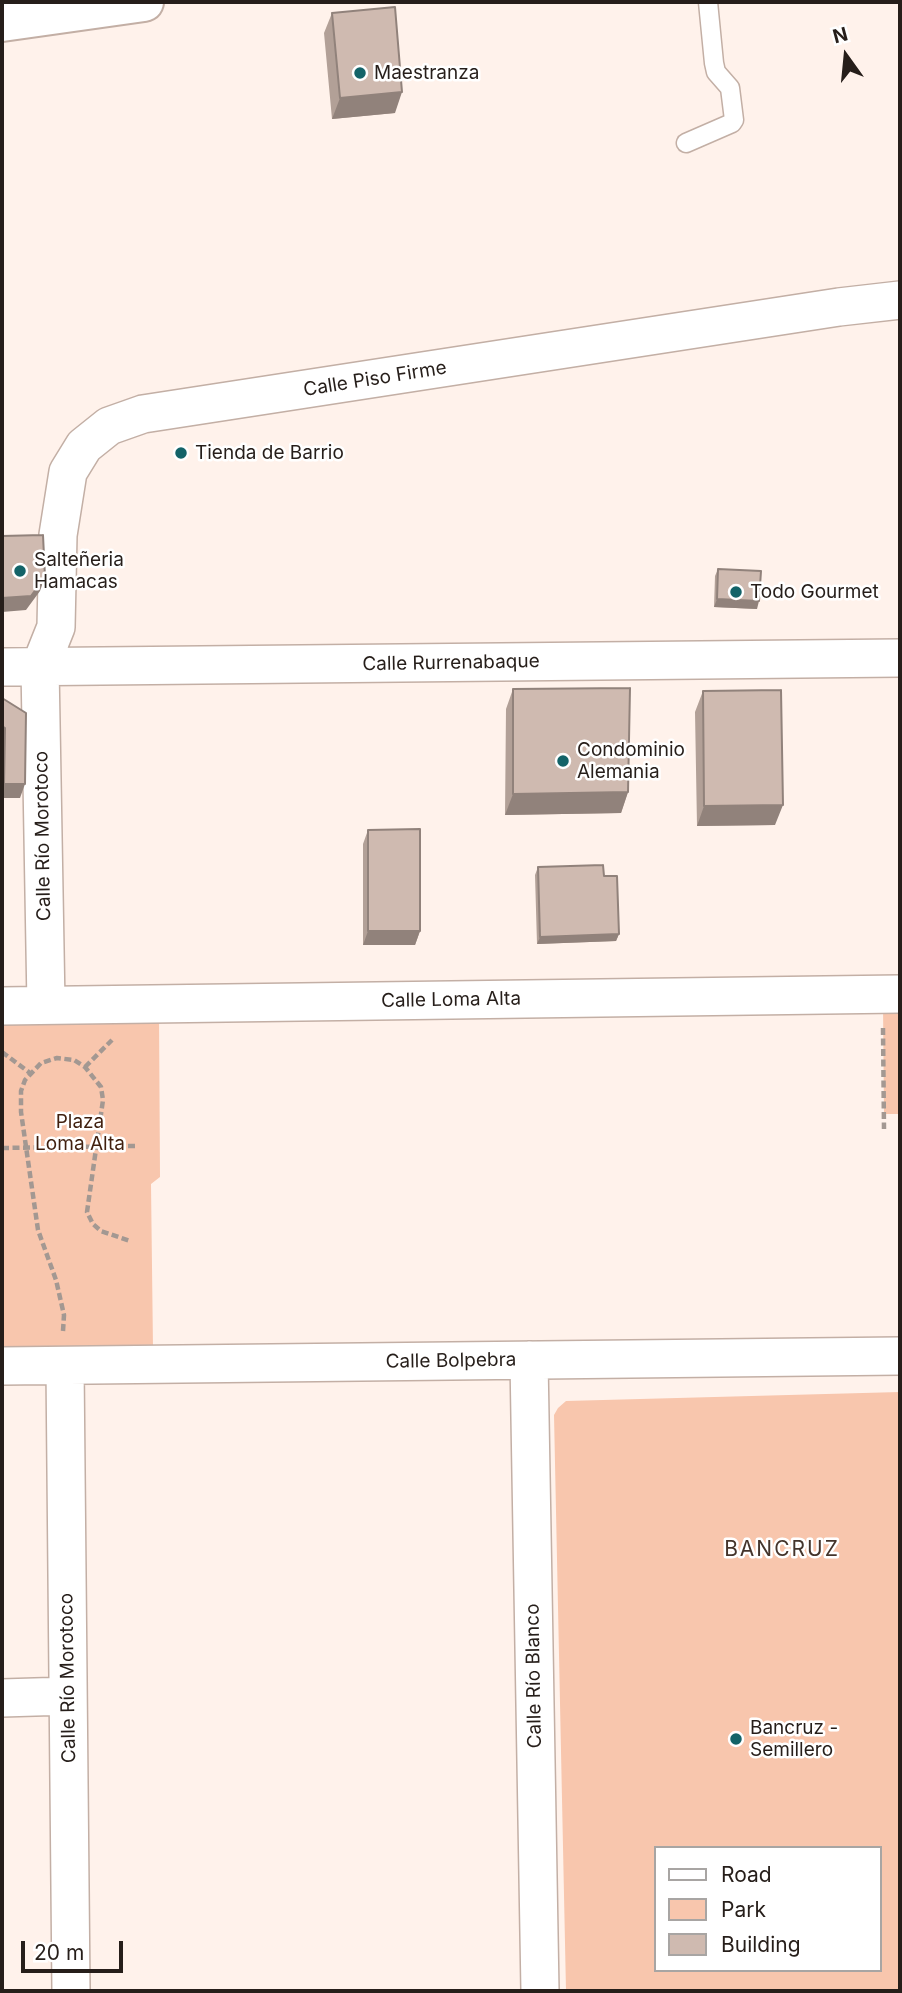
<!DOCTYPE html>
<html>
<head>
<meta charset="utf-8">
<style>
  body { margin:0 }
  #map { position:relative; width:902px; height:1993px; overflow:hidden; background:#fff2eb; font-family:Inter,sans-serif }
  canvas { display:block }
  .frame { position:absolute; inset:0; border:4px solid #261e1a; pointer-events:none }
  .legend { position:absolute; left:654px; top:1846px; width:228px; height:126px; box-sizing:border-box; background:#fff; border:2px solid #a8a5a3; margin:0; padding:9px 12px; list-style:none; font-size:21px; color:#261e1a }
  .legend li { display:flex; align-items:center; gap:14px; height:35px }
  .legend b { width:35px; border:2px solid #a8a5a3 }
  .north { position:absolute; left:811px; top:21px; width:70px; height:70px; -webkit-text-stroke:5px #fff; paint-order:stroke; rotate:345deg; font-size:19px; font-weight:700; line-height:28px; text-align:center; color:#261e1a }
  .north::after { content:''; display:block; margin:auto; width:24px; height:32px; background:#261e1a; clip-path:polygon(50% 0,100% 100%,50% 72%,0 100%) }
  .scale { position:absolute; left:21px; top:1941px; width:102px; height:32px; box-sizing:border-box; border:4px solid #261e1a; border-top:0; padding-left:9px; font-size:21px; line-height:24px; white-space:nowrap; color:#261e1a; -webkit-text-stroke:5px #fff; paint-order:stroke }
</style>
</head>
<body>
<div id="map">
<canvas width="902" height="1993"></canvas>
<div class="frame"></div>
<ul class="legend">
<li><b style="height:9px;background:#fff"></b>Road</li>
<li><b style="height:19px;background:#f8c6ad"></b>Park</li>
<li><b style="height:19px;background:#cfbab0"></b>Building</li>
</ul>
<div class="north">N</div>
<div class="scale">20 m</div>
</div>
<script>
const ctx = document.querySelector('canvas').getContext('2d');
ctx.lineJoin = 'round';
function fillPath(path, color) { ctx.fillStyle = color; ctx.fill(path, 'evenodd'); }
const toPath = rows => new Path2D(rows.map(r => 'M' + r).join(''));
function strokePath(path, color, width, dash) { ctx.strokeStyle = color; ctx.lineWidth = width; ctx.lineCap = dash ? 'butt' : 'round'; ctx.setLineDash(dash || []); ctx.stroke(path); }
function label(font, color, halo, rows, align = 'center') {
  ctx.font = font + ' Inter,sans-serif'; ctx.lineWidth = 5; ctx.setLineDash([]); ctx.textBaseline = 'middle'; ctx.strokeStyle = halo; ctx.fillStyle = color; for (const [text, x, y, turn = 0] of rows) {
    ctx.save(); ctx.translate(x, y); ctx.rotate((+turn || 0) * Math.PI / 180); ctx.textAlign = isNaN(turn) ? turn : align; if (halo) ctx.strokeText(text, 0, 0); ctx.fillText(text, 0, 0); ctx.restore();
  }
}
const green = toPath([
  [900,1003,900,1114,884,1114,883,1004],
  [159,1013,160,1177,151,1184,153,1349,2,1351,2,1015],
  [900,1392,900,1991,566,1991,554,1415,558,1408,566,1401],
  [655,1848,879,1848,879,1970,655,1970]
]);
const path = toPath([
  [883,1028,884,1129],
  [2,1052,30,1073],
  [85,1067,112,1040],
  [2,1148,136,1146],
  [63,1331,64,1315,56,1280,38,1230,21,1112,21,1091,25,1080,41,1063,57,1058,74,1060,85,1067,101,1087,103,1100,87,1212,93,1224,101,1231,130,1241]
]);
const service = toPath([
  [686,143,732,123,734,120,730,88,716,72,714,63,708,2]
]);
const minor = toPath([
  [2,667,900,658],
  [46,1005,40,667,56,627,58,535,68,472,84,446,109,426,143,414,839,307,900,300],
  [2,1006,900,994],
  [529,1360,540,1991],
  [2,1366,900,1356],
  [65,1366,71,1991],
  [2,1698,68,1696]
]);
const trunk = toPath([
  [2,22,144,2]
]);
const wall = toPath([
  [332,13,395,113,332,119,324,33],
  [718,569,757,609,714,607,715,576],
  [513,689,628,792,621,813,505,815,506,709],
  [703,691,775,825,697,826,695,712],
  [2,698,20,798,2,798],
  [368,830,420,931,415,945,363,945,363,844],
  [538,867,604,876,619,934,616,941,537,944,535,875]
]);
const shadedWall = toPath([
  [402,92,395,113,332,119,340,98],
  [45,577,40,591,26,610,2,612,2,598],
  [717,599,759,601,757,609,714,607],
  [4,784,25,784,20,798,2,798,2,791],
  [628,792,621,813,505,815,513,794],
  [783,805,775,825,697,826,704,806],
  [368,931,420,931,415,945,363,945],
  [619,934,616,941,537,944,540,937]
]);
const building = toPath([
  [395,7,402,92,340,98,332,13,395,7],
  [43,535,45,577,31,596,2,598,2,536,43,535],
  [718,569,761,571,759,601,717,599,718,569],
  [630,688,628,792,513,794,513,689,630,688],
  [781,690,783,805,704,806,703,691,781,690],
  [2,698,26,713,25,784,4,784,5,728,2,726,2,698],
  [420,829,420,931,368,931,368,830,420,829],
  [603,865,604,876,617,876,619,934,540,937,538,867,603,865]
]);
const markers = [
  [360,73,7,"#136368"],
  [181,453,7,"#136368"],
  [20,571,7,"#136368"],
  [736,592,7,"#136368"],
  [563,761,7,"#136368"],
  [736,1739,7,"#136368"]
];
const poiNames = [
  ["Maestranza",374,73],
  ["Tienda de Barrio",195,453],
  ["Salteñeria",34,560],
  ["Hamacas",34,582],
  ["Todo Gourmet",750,592],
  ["Condominio",577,750],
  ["Alemania",577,772],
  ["Bancruz -",750,1728],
  ["Semillero",750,1750]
];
const streetNames = [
  ["Calle Piso Firme",375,379,-9],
  ["Calle Rurrenabaque",451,663,-1],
  ["Calle Río Morotoco",43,836,-91],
  ["Calle Loma Alta",451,1000,-1],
  ["Calle Bolpebra",451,1361,-1],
  ["Calle Río Blanco",534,1676,-91],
  ["Calle Río Morotoco",68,1678,-91]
];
const parkNames = [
  ["Plaza",80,1122],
  ["Loma Alta",80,1144]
];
const neighbourhoodNames = [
  ["BANCRUZ",782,1550]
];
fillPath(green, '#f8c6ad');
strokePath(service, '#c3afa5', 21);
strokePath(minor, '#c3afa5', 40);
strokePath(trunk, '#c3afa5', 42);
strokePath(path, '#a39892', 4.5, [7, 3.5]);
strokePath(service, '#fff', 18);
strokePath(minor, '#fff', 37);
strokePath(trunk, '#fff', 38);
fillPath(wall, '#b2a097');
fillPath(shadedWall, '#91827b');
fillPath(building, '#cfbab0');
strokePath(building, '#91827b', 2);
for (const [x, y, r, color] of markers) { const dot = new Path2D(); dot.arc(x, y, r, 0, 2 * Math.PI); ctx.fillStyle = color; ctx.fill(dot); strokePath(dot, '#fff', 2.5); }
label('19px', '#261e1a', '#fff', poiNames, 'left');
label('19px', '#261e1a', '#fff', streetNames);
label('19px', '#401f0e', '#fff', parkNames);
ctx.letterSpacing = '2px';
label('21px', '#44342b', '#fff', neighbourhoodNames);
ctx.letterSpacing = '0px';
</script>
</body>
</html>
